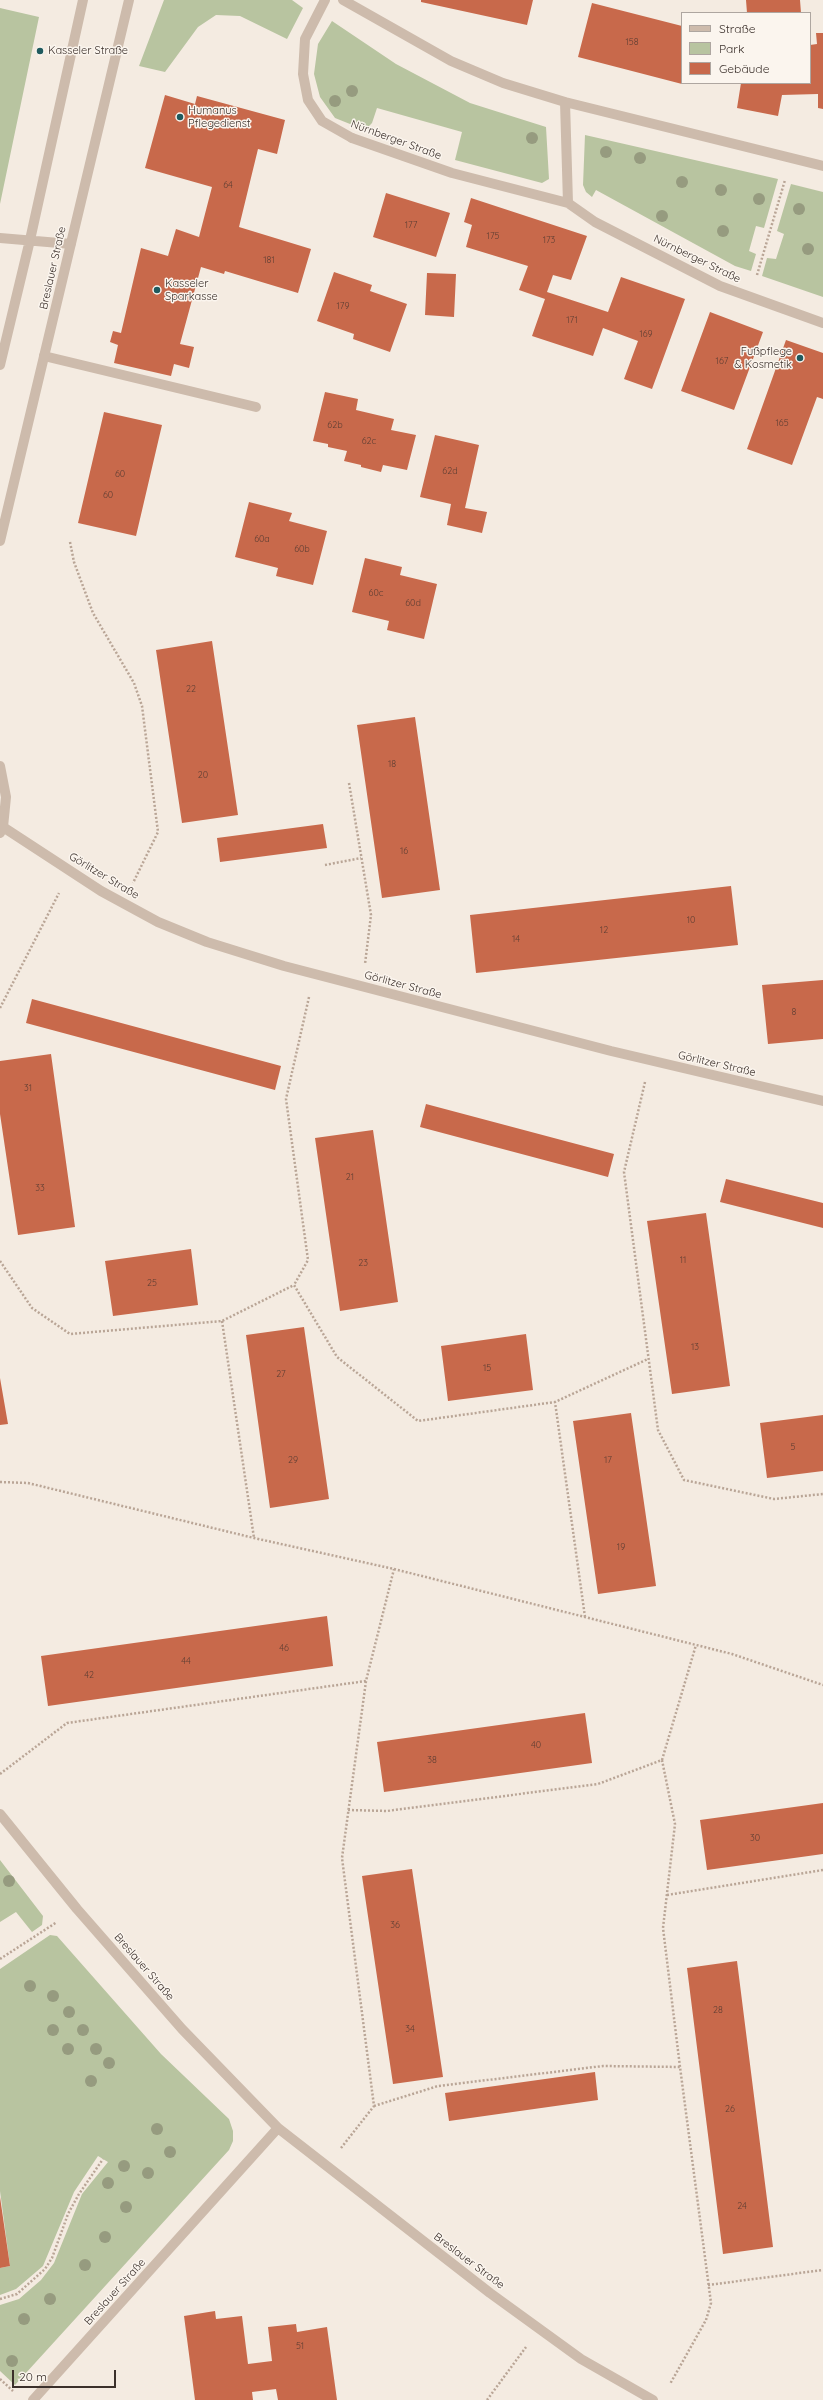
<!DOCTYPE html>
<html>
<head>
<meta charset="utf-8">
<style>
  body { margin:0 }
  #map { position:relative; width:823px; height:2400px; overflow:hidden; background:#f4ebe1; font-family:Quicksand,sans-serif }
  canvas { display:block }
  .legend { position:absolute; left:681px; top:12px; width:130px; height:72px; box-sizing:border-box; background:#fbf5ee; border:1px solid #aea6a0; margin:0; padding:5px 7px; list-style:none; font-size:12px; color:#3b302b }
  .legend li { display:flex; align-items:center; gap:8px; height:20px }
  .legend b { width:20px; border:1px solid #aea6a0 }
  .scale { position:absolute; left:12px; top:2370px; width:104px; height:18px; box-sizing:border-box; border:2px solid #3b302b; border-top:0; padding-left:5px; font-size:12px; line-height:14px; white-space:nowrap; color:#3b302b; -webkit-text-stroke:3px #fbf5ee; paint-order:stroke }
</style>
</head>
<body>
<div id="map">
<canvas width="823" height="2400"></canvas>
<ul class="legend">
<li><b style="height:5px;background:#cdbbac"></b>Straße</li>
<li><b style="height:11px;background:#b8c4a0"></b>Park</li>
<li><b style="height:11px;background:#c8694b"></b>Gebäude</li>
</ul>
<div class="scale">20 m</div>
</div>
<script>
const ctx = document.querySelector('canvas').getContext('2d');
ctx.lineJoin = 'round';
function fillPath(path, color) { ctx.fillStyle = color; ctx.fill(path, 'evenodd'); }
const toPath = rows => new Path2D(rows.map(r => 'M' + r).join(''));
function strokePath(path, color, width, dash) { ctx.strokeStyle = color; ctx.lineWidth = width; ctx.lineCap = dash ? 'butt' : 'round'; ctx.setLineDash(dash || []); ctx.stroke(path); }
function label(font, color, halo, rows, align = 'center') {
  ctx.font = font + ' Quicksand,sans-serif'; ctx.lineWidth = 3; ctx.setLineDash([]); ctx.textBaseline = 'middle'; ctx.strokeStyle = halo; ctx.fillStyle = color; for (const [text, x, y, turn = 0] of rows) {
    ctx.save(); ctx.translate(x, y); ctx.rotate((+turn || 0) * Math.PI / 180); ctx.textAlign = isNaN(turn) ? turn : align; if (halo) ctx.strokeText(text, 0, 0); ctx.fillText(text, 0, 0); ctx.restore();
  }
}
const green = toPath([
  [164,0,292,0,303,8,287,39,240,16,216,15,198,27,165,72,139,66],
  [0,8,39,17,0,204],
  [332,21,396,64,470,103,546,127,549,179,542,183,455,160,462,132,377,108,372,123,365,130,335,118,320,97,314,74,318,44],
  [585,135,778,179,764,228,756,226,749,251,756,254,751,271,735,266,596,190,592,197,586,192,583,185],
  [791,184,823,192,823,297,762,276,767,258,776,259,784,234,777,231],
  [0,1860,43,1916,42,1925,32,1932,16,1912,0,1922],
  [50,1935,57,1936,161,2054,229,2119,233,2131,233,2141,229,2150,15,2385,0,2371,0,2305,19,2299,41,2280,54,2263,82,2194,108,2162,98,2156,74,2192,43,2266,16,2289,0,2295,0,2268,10,2266,0,2191,0,1969]
]);
const building = toPath([
  [421,0,533,0,527,25,421,2],
  [746,0,800,0,801,13,747,13],
  [592,3,682,26,682,84,578,57],
  [816,33,823,33,823,109,818,108,818,94,782,95,778,116,737,108,741,83,810,83,810,45,817,44],
  [165,95,195,104,197,96,285,120,277,154,258,149,239,227,311,249,298,293,225,271,224,274,201,267,180,344,194,347,189,368,174,364,171,376,114,363,118,345,110,342,113,331,121,333,141,248,168,256,176,229,199,237,212,187,145,168],
  [386,193,450,213,436,257,373,237],
  [471,198,587,236,571,280,553,275,547,292,608,312,621,277,685,299,652,389,624,379,638,341,603,328,593,356,532,336,545,299,519,290,528,266,466,247,472,225,464,222],
  [334,272,372,285,370,291,407,304,390,352,353,339,354,334,317,321],
  [427,273,456,274,454,317,425,315],
  [710,312,763,332,734,410,681,391],
  [786,340,823,353,823,399,817,397,792,465,747,449],
  [325,392,358,399,356,410,394,419,391,430,416,435,407,470,383,465,381,472,361,467,361,465,344,461,347,451,328,447,328,444,313,441],
  [104,412,162,425,136,536,78,523],
  [435,435,479,445,465,508,487,512,482,533,447,525,451,504,420,497],
  [249,502,292,513,289,521,327,531,313,585,276,576,278,568,235,557],
  [365,558,402,567,400,575,437,584,424,639,387,630,389,621,352,612],
  [212,641,238,815,182,823,156,650],
  [415,717,440,890,382,898,357,725],
  [323,824,327,848,220,862,217,838],
  [731,886,738,945,476,973,470,915],
  [823,980,823,1039,768,1044,762,985],
  [32,999,281,1066,275,1090,26,1023],
  [51,1054,75,1227,18,1235,0,1114,0,1061],
  [426,1104,614,1154,608,1177,420,1127],
  [373,1130,398,1302,340,1311,315,1138],
  [726,1179,823,1203,823,1228,720,1202],
  [706,1213,730,1386,672,1394,647,1221],
  [191,1249,198,1305,113,1316,105,1261],
  [304,1327,329,1499,270,1508,246,1335],
  [526,1334,533,1390,448,1401,441,1346],
  [0,1378,8,1424,0,1425],
  [631,1413,656,1586,598,1594,573,1421],
  [823,1415,823,1471,767,1478,760,1423],
  [327,1616,333,1666,48,1706,41,1656],
  [585,1713,592,1763,384,1792,377,1742],
  [823,1803,823,1854,707,1870,700,1820],
  [412,1869,443,2077,393,2084,362,1876],
  [737,1961,773,2247,723,2254,687,1968],
  [595,2072,598,2100,449,2121,445,2093],
  [0,2197,10,2266,0,2268],
  [215,2311,216,2319,242,2316,248,2364,272,2361,268,2327,296,2324,297,2332,327,2327,337,2400,278,2400,276,2389,252,2392,253,2400,195,2400,184,2316]
]);
const path = toPath([
  [757,275,785,180],
  [70,542,74,562,93,613,134,683,142,706,158,832,133,883],
  [349,783,371,915,365,964],
  [325,865,361,858],
  [309,997,286,1099,308,1260,294,1285,337,1357,418,1421,555,1402],
  [0,1008,59,893],
  [645,1082,624,1172,658,1430,684,1480,774,1499,823,1494],
  [0,1261,32,1308,70,1334,222,1321,294,1285],
  [222,1321,254,1538],
  [0,1482,28,1483,254,1538,394,1569,732,1654,823,1685],
  [585,1617,555,1402,648,1359],
  [662,1760,696,1645],
  [0,1774,67,1723,366,1681,394,1569],
  [348,1810,387,1811,598,1784,662,1760,675,1824,663,1928,680,2067],
  [667,1895,823,1870],
  [0,1959,57,1922],
  [374,2106,438,2086,603,2066,680,2067,711,2303,706,2320,670,2384],
  [341,2148,374,2106,342,1858,366,1681],
  [708,2285,823,2270],
  [0,2299,17,2294,45,2269,52,2258,68,2214,79,2194,103,2159],
  [0,2379,13,2391],
  [487,2400,526,2347]
]);
const service = toPath([
  [325,0,305,39,303,74,308,100,322,121,352,138],
  [44,356,256,407]
]);
const minor = toPath([
  [343,0,451,61,503,83,565,102,823,166],
  [565,102,568,203],
  [352,138,452,173,568,203,595,222,720,286,823,323],
  [0,238,71,244],
  [0,365,30,240,83,0],
  [0,541,129,0],
  [0,766,6,797,3,827,0,833],
  [3,827,101,891,158,922,207,942,284,966,611,1051,823,1101],
  [0,1814,77,1909,182,2029,278,2128,490,2293,581,2359,653,2400],
  [33,2400,278,2128]
]);
const trees = [
  [352,91],
  [335,101],
  [532,138],
  [606,152],
  [640,158],
  [682,182],
  [721,190],
  [759,199],
  [799,209],
  [662,216],
  [723,231],
  [808,249],
  [9,1881],
  [30,1986],
  [53,1996],
  [69,2012],
  [53,2030],
  [83,2030],
  [68,2049],
  [96,2049],
  [109,2063],
  [91,2081],
  [157,2129],
  [170,2152],
  [124,2166],
  [148,2173],
  [108,2183],
  [126,2207],
  [105,2237],
  [85,2265],
  [50,2299],
  [24,2319],
  [12,2361]
];
const markers = [
  [40,51,4,"#1f5a5e"],
  [180,117,4,"#1f5a5e"],
  [157,290,4,"#1f5a5e"],
  [800,358,4,"#1f5a5e"]
];
const numberNames = [
  ["158",632,42],
  ["64",228,185],
  ["177",411,225],
  ["175",493,236],
  ["173",549,240],
  ["181",269,260],
  ["179",343,306],
  ["171",572,320],
  ["169",646,334],
  ["167",722,361],
  ["165",782,423],
  ["62b",335,425],
  ["62c",369,441],
  ["62d",450,471],
  ["60",120,474],
  ["60",108,495],
  ["60a",262,539],
  ["60b",302,549],
  ["60c",376,593],
  ["60d",413,603],
  ["22",191,689],
  ["18",392,764],
  ["20",203,775],
  ["16",404,851],
  ["10",691,920],
  ["12",604,930],
  ["14",516,939],
  ["8",794,1012],
  ["31",28,1088],
  ["21",350,1177],
  ["33",40,1188],
  ["11",683,1260],
  ["23",363,1263],
  ["25",152,1283],
  ["13",695,1347],
  ["15",487,1368],
  ["27",281,1374],
  ["5",793,1447],
  ["29",293,1460],
  ["17",608,1460],
  ["19",621,1547],
  ["46",284,1648],
  ["44",186,1661],
  ["42",89,1675],
  ["40",536,1745],
  ["38",432,1760],
  ["30",755,1838],
  ["36",395,1925],
  ["28",718,2010],
  ["34",410,2029],
  ["26",730,2109],
  ["24",742,2206],
  ["51",300,2346]
];
const poiNames = [
  ["Kasseler Straße",48,51],
  ["Humanus",188,111],
  ["Pflegedienst",188,124],
  ["Kasseler",165,284],
  ["Sparkasse",165,297],
  ["Fußpflege",792,352,"right"],
  ["& Kosmetik",792,365,"right"]
];
const streetNames = [
  ["Nürnberger Straße",396,140,20],
  ["Nürnberger Straße",697,259,26],
  ["Breslauer Straße",53,268,-77],
  ["Görlitzer Straße",104,876,31],
  ["Görlitzer Straße",403,985,15],
  ["Görlitzer Straße",717,1064,13],
  ["Breslauer Straße",144,1967,49],
  ["Breslauer Straße",469,2261,37],
  ["Breslauer Straße",115,2292,-48]
];
fillPath(green, '#b8c4a0');
fillPath(building, '#c8694b');
strokePath(path, '#b9a596', 2.5, [2, 2]);
strokePath(service, '#cdbbac', 10);
strokePath(minor, '#cdbbac', 10);
ctx.fillStyle = '#969b7f';
for (const [x, y] of trees) { ctx.beginPath(); ctx.arc(x, y, 6, 0, 2 * Math.PI); ctx.fill(); }
for (const [x, y, r, color] of markers) { const dot = new Path2D(); dot.arc(x, y, r, 0, 2 * Math.PI); ctx.fillStyle = color; ctx.fill(dot); strokePath(dot, '#fbf5ee', 1.5); }
label('9px', '#5e3e33', null, numberNames);
label('11px', '#3b302b', '#fbf5ee', poiNames, 'left');
label('11px', '#3b302b', '#fbf5ee', streetNames);
</script>
</body>
</html>
